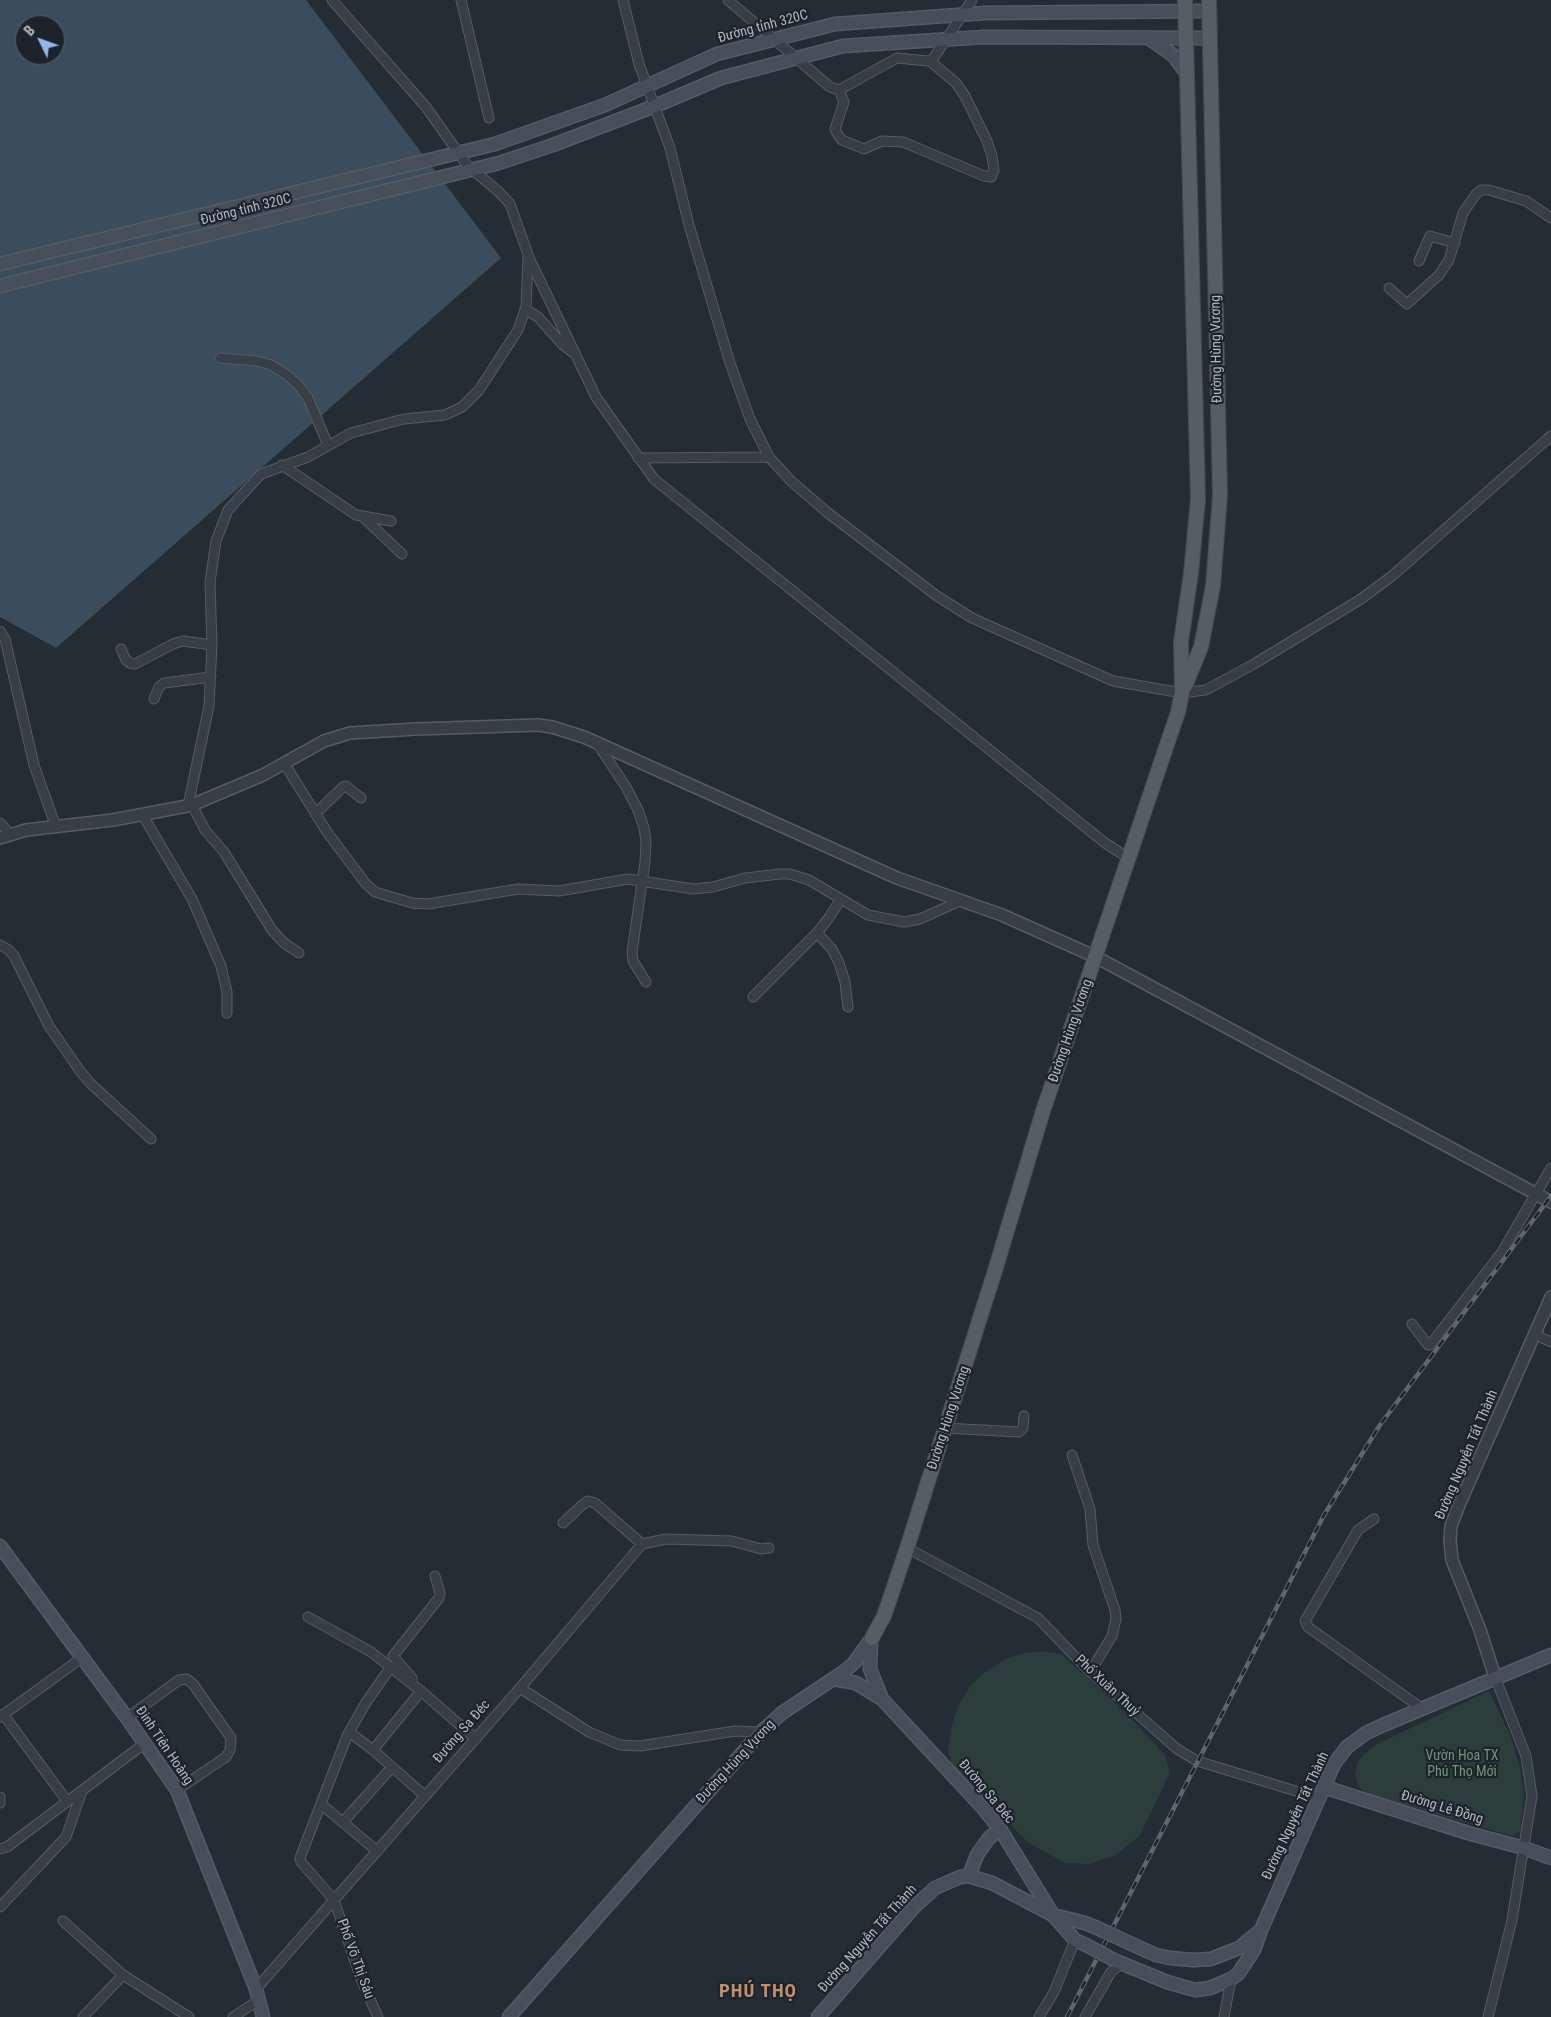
<!DOCTYPE html>
<html>
<head>
<meta charset="utf-8">
<style>
  body { margin:0 }
  #map { position:relative; width:1551px; height:2017px; overflow:hidden; background:#242d36; font-family:"Roboto Condensed",sans-serif }
  canvas { display:block }
  .north { position:absolute; left:15px; top:15px; width:50px; height:50px; box-sizing:border-box; background:#1c232b; border:1px solid #585f68; border-radius:50%; rotate:312deg; font-size:14px; font-weight:700; line-height:20px; text-align:center; color:#b2b9c3 }
  .north::after { content:''; display:block; margin:auto; width:18px; height:22px; background:#91b8e9; clip-path:polygon(50% 0,100% 100%,50% 72%,0 100%) }
</style>
</head>
<body>
<div id="map">
<canvas width="1551" height="2017"></canvas>
<div class="north">B</div>
</div>
<script>
const ctx = document.querySelector('canvas').getContext('2d');
ctx.lineJoin = 'round';
function fillPath(path, color) { ctx.fillStyle = color; ctx.fill(path, 'evenodd'); }
const toPath = rows => new Path2D(rows.map(r => 'M' + r).join(''));
function strokePath(path, color, width, dash) { ctx.strokeStyle = color; ctx.lineWidth = width; ctx.lineCap = dash ? 'butt' : 'round'; ctx.setLineDash(dash || []); ctx.stroke(path); }
function label(font, color, halo, rows, align = 'center') {
  ctx.font = font + ' "Roboto Condensed",sans-serif'; ctx.lineWidth = 4.5; ctx.setLineDash([]); ctx.textBaseline = 'middle'; ctx.strokeStyle = halo; ctx.fillStyle = color; for (const [text, x, y, turn = 0] of rows) {
    ctx.save(); ctx.translate(x, y); ctx.rotate((+turn || 0) * Math.PI / 180); ctx.textAlign = isNaN(turn) ? turn : align; if (halo) ctx.strokeText(text, 0, 0); ctx.fillText(text, 0, 0); ctx.restore();
  }
}
const green = toPath([
  [1041,1651,1061,1654,1128,1715,1165,1755,1170,1773,1140,1835,1116,1855,1089,1864,1065,1863,1029,1843,953,1769,948,1750,952,1724,960,1703,971,1685,984,1673,1008,1658,1025,1653],
  [1489,1691,1510,1735,1520,1768,1524,1794,1520,1831,1512,1836,1366,1794,1358,1786,1355,1775,1357,1764,1364,1754,1375,1745]
]);
const water = toPath([
  [0,0,306,0,501,258,56,648,0,617],
  [25,25,55,25,55,55,25,55]
]);
const minor = toPath([
  [332,0,426,107,467,165,499,192,510,204,530,260,596,397,654,479,1105,843,1130,859],
  [461,0,489,118],
  [623,0,639,64,670,148,689,225,730,363,750,419,769,457,791,481,828,513,937,596,972,618,1113,681,1182,693,1206,690,1254,664,1361,599,1392,576,1551,436],
  [728,0,830,87,839,90,897,58,927,61,933,59,972,0],
  [839,90,844,102,835,129,838,135,842,140,864,149,882,141,903,142,984,176,991,177,994,170,992,156,987,141,965,96,956,83,930,61],
  [1419,261,1430,236,1455,243],
  [1389,288,1407,304,1439,275,1449,260,1463,213,1476,194,1481,190,1489,190,1526,201,1551,218],
  [525,309,538,317,563,345,575,354],
  [220,358,256,361,271,365,287,375,299,386,308,398,328,445],
  [638,458,769,457],
  [282,465,356,515,391,521],
  [364,518,402,554],
  [0,631,5,639,34,765,56,827],
  [121,649,126,660,130,663,135,664,173,644,183,641,212,645],
  [154,699,159,687,164,683,211,677],
  [597,743,626,787,638,810,644,828,646,841,645,862,632,952,633,961,646,982],
  [284,763,327,832,366,884,375,892,412,903,428,904,518,889,559,891,628,879,693,889,713,887,745,878,780,874,790,874,809,880,868,915,904,922,920,919,962,900],
  [192,805,205,830,224,852,272,930,284,943,299,953],
  [188,806,209,706,212,645,210,582,216,541,228,510,261,474,308,457,351,433,404,419,445,415,462,407,479,390,518,330,526,307,528,256],
  [316,813,343,787,346,786,361,798],
  [142,814,192,899,221,966,227,992,227,1013],
  [0,823,10,834],
  [817,933,832,949,839,963,845,982,848,1007],
  [0,945,9,950,14,956,49,1026,80,1071,90,1083,151,1139],
  [753,997,817,933,828,919,841,899],
  [1412,1324,1428,1345,1430,1345,1502,1252,1551,1168],
  [1534,1334,1551,1342],
  [945,1428,1019,1432,1023,1428,1024,1416],
  [1072,1455,1090,1509,1093,1545,1115,1610,1116,1619,1112,1636,1090,1672],
  [1374,1519,1358,1530,1305,1621,1308,1627,1421,1708],
  [563,1523,582,1505,588,1501,595,1503,642,1544],
  [907,1548,1038,1618,1090,1672,1177,1749,1197,1761,1319,1798],
  [308,1617,371,1652,421,1691,476,1739],
  [413,1685,412,1678,393,1656,439,1598,440,1593,435,1576],
  [520,1688,589,1732,620,1745,640,1746,735,1731,761,1732],
  [3,1714,67,1801],
  [0,1717,83,1657],
  [127,1718,179,1680,187,1679,193,1684,231,1738,230,1750,226,1757,177,1790],
  [349,1732,373,1750,425,1796],
  [373,1750,421,1691],
  [0,1797,0,1803],
  [321,1804,377,1851],
  [343,1822,392,1767],
  [0,1849,7,1847,145,1743],
  [0,1907,66,1837,82,1791],
  [63,1921,123,1975,189,2017],
  [256,1989,520,1688,642,1544,666,1539,732,1541,761,1549,769,1548],
  [83,2017,123,1975],
  [233,2017,259,2000],
  [378,2017,361,1979,334,1900,301,1862,300,1858,347,1736,365,1704,390,1668],
  [1039,2017,1054,1992,1075,1940],
  [1085,2017,1111,1972,1122,1963],
  [1224,2017,1231,1979],
  [1488,2017,1512,1920,1532,1796,1526,1756,1495,1677]
]);
const tertiary = toPath([
  [0,838,26,830,113,820,192,805,263,775,324,741,350,733,416,729,538,725,552,727,584,737,897,878,1002,915,1096,957,1551,1202],
  [1495,1677,1480,1630,1452,1560,1450,1540,1451,1526,1459,1505,1551,1297]
]);
const secondary = toPath([
  [1150,39,1173,55,1187,74],
  [0,264,495,144,605,105,717,54,835,24,985,13,1209,11],
  [0,286,499,163,553,145,655,106,721,78,843,46,984,37,1210,38],
  [0,1546,127,1718,177,1790,256,1989,263,2017],
  [871,1641,870,1669,882,1699,983,1808,1000,1829,1053,1915,1075,1940,1086,1945],
  [834,1679,856,1683,882,1699],
  [1324,1787,1468,1833,1524,1848,1551,1858],
  [969,1876,977,1855,989,1838,1000,1829],
  [1125,1941,1156,1955,1170,1958,1193,1960,1211,1959,1239,1948,1261,1930],
  [1116,1961,1167,1982,1195,1990,1210,1988,1231,1979,1238,1974,1254,1950,1261,1930,1334,1764,1347,1747,1366,1733,1383,1725,1551,1655],
  [509,2017,761,1732,782,1713,845,1671,854,1663,872,1638],
  [818,2017,914,1907,935,1888,960,1877,969,1876,992,1883,1053,1915,1085,1923,1095,1927]
]);
const primary = toPath([
  [1185,686,1201,647,1213,586,1220,495,1209,0],
  [872,1638,884,1616,907,1548,994,1274,1043,1111,1178,712,1182,693,1181,642,1191,573,1198,499,1185,0]
]);
const rail = toPath([
  [1067,2017,1324,1515,1380,1425,1551,1196]
]);
const secondaryBridge = toPath([
  [1095,1927,1125,1941],
  [1086,1945,1116,1961]
]);
const streetNames = [
  ["Đường tỉnh 320C",763,27,-15],
  ["Đường tỉnh 320C",246,210,-14],
  ["Đường Hùng Vương",1217,349,-91],
  ["Đường Hùng Vương",1071,1031,-71],
  ["Đường Hùng Vương",949,1418,-72],
  ["Đường Nguyễn Tất Thành",1467,1455,-67],
  ["Phố Xuân Thuỷ",1107,1686,43],
  ["Đường Sa Đéc",462,1732,-49],
  ["Đinh Tiên Hoàng",164,1746,56],
  ["Đường Hùng Vương",736,1762,-47],
  ["Đường Sa Đéc",986,1792,50],
  ["Đường Lê Đồng",1442,1808,17],
  ["Đường Nguyễn Tất Thành",1296,1816,-65],
  ["Đường Nguyễn Tất Thành",868,1939,-48],
  ["Phố Võ Thị Sáu",355,1959,70]
];
const parkNames = [
  ["Vườn Hoa TX",1462,1756],
  ["Phú Thọ Mới",1462,1772]
];
const districtNames = [
  ["PHÚ THỌ",758,1992]
];
fillPath(green, '#2c3d3c');
fillPath(water, '#3b4c5d');
strokePath(minor, '#555c64', 11);
strokePath(tertiary, '#555c64', 14);
strokePath(secondary, '#555c64', 15);
strokePath(primary, '#434a53', 16);
strokePath(minor, '#373e47', 9);
strokePath(tertiary, '#373e47', 11);
strokePath(secondary, '#464e59', 12);
strokePath(primary, '#555e67', 14);
strokePath(rail, '#5e6670', 4.5);
strokePath(rail, '#1c232b', 2.5, [8]);
strokePath(secondaryBridge, '#555c64', 15, []);
strokePath(secondaryBridge, '#464e59', 12);
label('14px', '#b2b9c3', '#1c232b', streetNames);
label('14px', '#73967a', '#1c232b', parkNames);
ctx.letterSpacing = '1px';
label('bold 19px', '#c58d6b', '#1c232b', districtNames);
ctx.letterSpacing = '0px';
</script>
</body>
</html>
